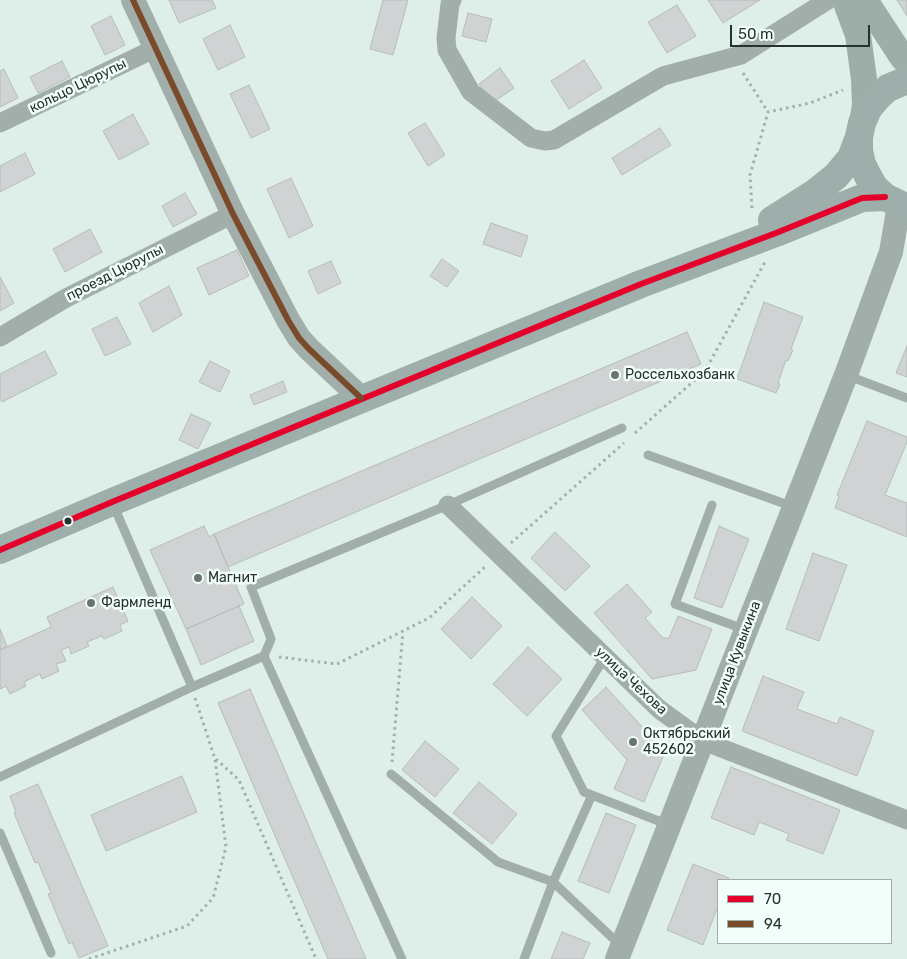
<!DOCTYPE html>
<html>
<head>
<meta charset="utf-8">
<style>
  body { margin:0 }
  #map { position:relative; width:907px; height:959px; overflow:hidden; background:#deefe9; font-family:Rubik,sans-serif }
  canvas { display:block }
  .legend { position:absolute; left:717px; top:879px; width:175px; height:65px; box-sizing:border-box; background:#f2fefa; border:1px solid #a1aca9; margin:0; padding:6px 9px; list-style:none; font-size:15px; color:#27322f }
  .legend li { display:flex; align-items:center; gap:10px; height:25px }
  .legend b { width:25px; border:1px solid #a1aca9 }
  .scale { position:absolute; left:730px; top:25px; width:140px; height:22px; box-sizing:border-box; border:2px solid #27322f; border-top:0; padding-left:6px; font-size:15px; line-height:18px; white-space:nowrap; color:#27322f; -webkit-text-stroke:4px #f2fefa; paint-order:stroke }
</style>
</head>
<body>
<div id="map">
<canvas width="907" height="959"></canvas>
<ul class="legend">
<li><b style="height:6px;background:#e4002b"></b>70</li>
<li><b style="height:6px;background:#7a4b2a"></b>94</li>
</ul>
<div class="scale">50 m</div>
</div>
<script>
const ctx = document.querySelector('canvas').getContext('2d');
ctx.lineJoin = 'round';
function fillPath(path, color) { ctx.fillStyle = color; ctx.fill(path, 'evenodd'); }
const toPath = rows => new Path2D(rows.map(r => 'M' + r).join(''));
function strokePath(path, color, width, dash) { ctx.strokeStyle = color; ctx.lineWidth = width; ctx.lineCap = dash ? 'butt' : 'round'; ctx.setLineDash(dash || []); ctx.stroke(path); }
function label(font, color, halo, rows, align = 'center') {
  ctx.font = font + ' Rubik,sans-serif'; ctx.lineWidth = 5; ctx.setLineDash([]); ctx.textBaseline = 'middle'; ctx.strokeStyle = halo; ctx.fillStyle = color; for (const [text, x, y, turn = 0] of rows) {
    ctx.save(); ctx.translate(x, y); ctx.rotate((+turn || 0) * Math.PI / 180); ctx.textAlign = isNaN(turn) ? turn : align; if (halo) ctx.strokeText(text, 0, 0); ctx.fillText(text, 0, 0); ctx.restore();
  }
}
const building = toPath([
  [169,0,212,0,216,8,179,23,169,0],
  [383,0,408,0,393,55,370,49,383,0],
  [708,0,760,0,723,23,708,0],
  [897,0,907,0,907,16,897,0],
  [677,5,696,36,667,53,648,22,677,5],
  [468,13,492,19,486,42,462,36,468,13],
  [111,16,125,45,105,55,91,26,111,16],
  [230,25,245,57,218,70,203,39,230,25],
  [584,60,602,88,569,109,551,81,584,60],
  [62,61,70,77,38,93,30,77,62,61],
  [500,68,514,88,492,103,479,84,500,68],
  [4,69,18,98,0,107,0,71,4,69],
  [249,85,270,129,251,138,230,94,249,85],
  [133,114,149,144,119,160,103,131,133,114],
  [425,123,445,155,428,166,408,133,425,123],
  [660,128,671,145,622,175,612,158,660,128],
  [25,153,35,174,0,192,0,166,25,153],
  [291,178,313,226,289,238,267,189,291,178],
  [185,193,197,214,173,227,162,206,185,193],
  [491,223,528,236,521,257,483,244,491,223],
  [90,229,102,252,65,272,53,249,90,229],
  [237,250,249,276,209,295,197,268,237,250],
  [442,259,459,271,447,287,430,276,442,259],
  [331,261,341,283,318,294,308,271,331,261],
  [0,277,14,303,0,311,0,277],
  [169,286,182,315,153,332,139,303,169,286],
  [764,302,803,317,791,349,793,350,788,361,786,360,778,383,780,384,776,393,737,379,764,302],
  [117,317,131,344,105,356,92,329,117,317],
  [687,332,701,364,228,567,214,534,687,332],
  [907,346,907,377,896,373,907,346],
  [45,351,57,374,2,402,0,399,0,374,45,351],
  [210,361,230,371,220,392,199,382,210,361],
  [283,381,287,392,254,405,250,395,283,381],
  [191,414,211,423,198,449,179,440,191,414],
  [867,421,907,437,907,442,885,495,907,503,907,537,835,508,839,496,837,495,867,421],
  [204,526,209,537,214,534,244,604,186,629,150,550,204,526],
  [719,526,749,539,722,608,694,598,719,526],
  [555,532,590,566,565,591,531,558,555,532],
  [813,553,847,565,819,641,786,629,813,553],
  [627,584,652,612,645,618,663,638,669,638,678,616,712,629,696,670,652,679,594,613,627,584],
  [113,587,128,621,120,625,122,631,104,639,102,636,87,642,89,646,71,654,69,647,61,650,66,661,56,664,59,671,42,679,40,674,24,682,26,686,10,694,6,686,0,689,0,650,51,627,47,617,113,587],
  [472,597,502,626,471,659,441,629,472,597],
  [239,606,254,641,201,665,186,629,239,606],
  [0,629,7,646,0,650,0,629],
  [528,647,562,679,527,716,493,684,528,647],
  [763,676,804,692,797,709,837,724,840,717,874,731,857,776,742,731,763,676],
  [606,687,665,752,644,802,614,789,627,760,582,710,606,687],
  [250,689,366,959,328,959,218,703,250,689],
  [425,741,459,769,435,797,402,770,425,741],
  [731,767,840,810,823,854,786,840,789,834,759,822,754,835,711,818,731,767],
  [182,776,197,812,106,851,91,815,182,776],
  [479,782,517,814,492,844,453,813,479,782],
  [38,784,108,946,79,958,72,942,69,944,48,894,51,893,38,862,35,863,14,813,16,813,10,796,38,784],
  [606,813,636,825,609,893,578,881,606,813],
  [693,864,729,878,728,880,718,880,718,906,703,945,667,930,693,864],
  [562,932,590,943,583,959,551,959,562,932]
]);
const path = toPath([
  [743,73,768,112],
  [752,208,750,175,768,112,810,103,843,90],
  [635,433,705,371,765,262],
  [511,543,624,443],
  [279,657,337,664,429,618,486,566],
  [216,759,239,780,316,959],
  [392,762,403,631],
  [89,959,187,926,213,898,226,847,215,759,195,698]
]);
const service = toPath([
  [846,375,907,398],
  [648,455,794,507],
  [113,504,192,687],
  [712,505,675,604,746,630],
  [264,656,402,959],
  [605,657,556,736,584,792,669,825],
  [391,774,498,862,553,882,620,945],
  [0,777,192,687,264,656,271,639,251,587,448,505,622,428],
  [0,833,51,953],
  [524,959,553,882,592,795]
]);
const minor = toPath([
  [452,0,450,4,446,38,447,50,471,92,531,138,545,141,554,140,663,76,741,55,828,0],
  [0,123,156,48],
  [0,337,66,298,233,214],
  [448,505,659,709,703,741,907,820]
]);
const tertiary = toPath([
  [133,0,233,214,288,320,299,338,309,349,361,398],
  [617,959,846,375,891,252,899,205]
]);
const secondary = toPath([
  [845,0,858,35,864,79,865,105,862,123],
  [865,0,902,57,907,62]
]);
const primary = toPath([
  [907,80,888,88,877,98,868,109,862,123,859,137,859,151,862,164,868,176,875,188,885,197,907,208],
  [772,220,816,192,836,176,851,158,859,137],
  [0,550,112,502,641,284,776,233,862,198,885,197]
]);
const bus1 = toPath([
  [0,550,112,502,641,284,776,233,862,198,885,197]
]);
const bus2 = toPath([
  [133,0,233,214,288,320,299,338,309,349,361,398]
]);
const markers = [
  [615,375,5,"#677470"],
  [68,521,4.5,"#27322f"],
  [198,578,5,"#677470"],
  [91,603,5,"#677470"],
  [633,742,5,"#677470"]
];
const streetNames = [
  ["кольцо Цюрупы",78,86,-26],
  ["проезд Цюрупы",115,273,-27],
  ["улица Кувыкина",737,653,-69],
  ["улица Чехова",631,681,43]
];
const poiNames = [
  ["Россельхозбанк",625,375],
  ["Магнит",208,578],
  ["Фармленд",101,603],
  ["Октябрьский",643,734],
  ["452602",643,750]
];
fillPath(building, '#cfd3d3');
strokePath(building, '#b8bbbb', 1);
strokePath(path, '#a3afac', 3, [2.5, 4]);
strokePath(service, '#a2aeaa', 9);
strokePath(minor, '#a2aeaa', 19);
strokePath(tertiary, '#a2aeaa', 24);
strokePath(secondary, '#9daea8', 26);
strokePath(primary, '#9eafab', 28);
strokePath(bus1, '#e4002b', 6);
strokePath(bus2, '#7a4b2a', 6);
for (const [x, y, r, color] of markers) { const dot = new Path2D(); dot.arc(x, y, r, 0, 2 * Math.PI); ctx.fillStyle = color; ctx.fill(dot); strokePath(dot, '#f2fefa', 2); }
label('14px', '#27322f', '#f2fefa', streetNames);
label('14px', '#27322f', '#f2fefa', poiNames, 'left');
</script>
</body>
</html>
